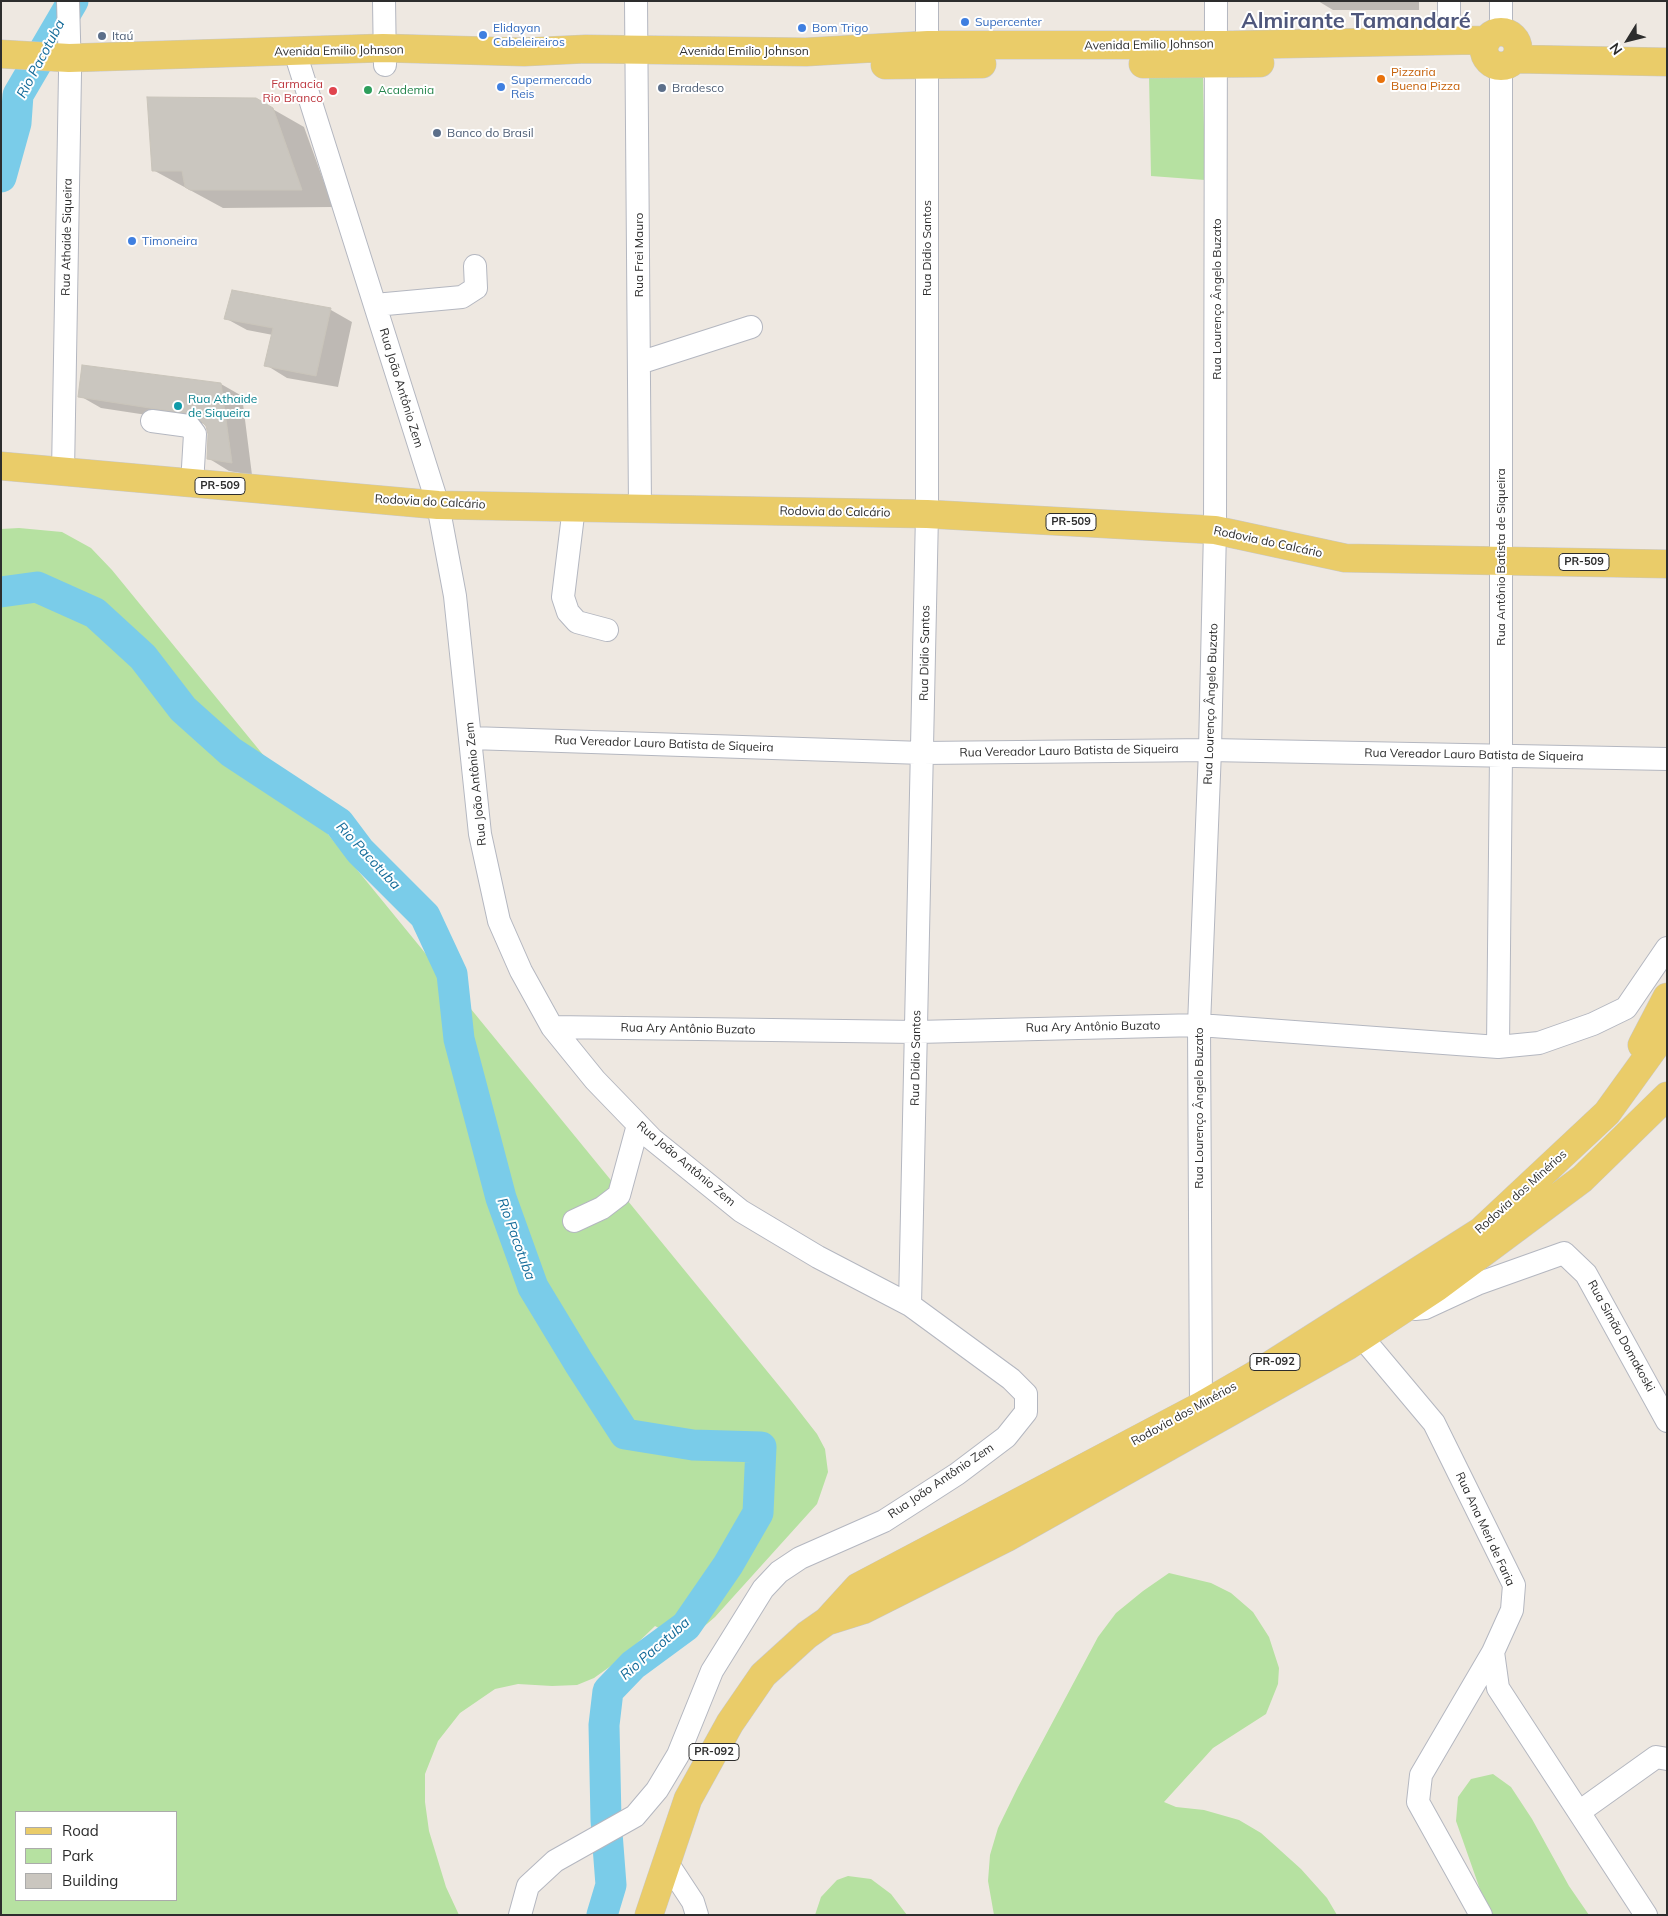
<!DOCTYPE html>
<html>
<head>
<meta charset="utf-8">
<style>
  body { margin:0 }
  #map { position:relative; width:1668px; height:1916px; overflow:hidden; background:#eee8e1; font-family:Mulish,sans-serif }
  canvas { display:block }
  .frame { position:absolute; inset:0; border:2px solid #2d2d2d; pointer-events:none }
  .legend { position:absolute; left:15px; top:1811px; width:162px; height:90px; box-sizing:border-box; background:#fff; border:1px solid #ababab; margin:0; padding:6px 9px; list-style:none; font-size:15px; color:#2d2d2d }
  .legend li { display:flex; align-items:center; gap:10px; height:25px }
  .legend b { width:25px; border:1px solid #ababab }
  .north { position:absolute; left:1603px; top:15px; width:50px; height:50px; -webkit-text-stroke:4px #fff; paint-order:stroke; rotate:234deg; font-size:14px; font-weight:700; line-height:20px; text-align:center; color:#2d2d2d }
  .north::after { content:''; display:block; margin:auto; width:18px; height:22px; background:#2d2d2d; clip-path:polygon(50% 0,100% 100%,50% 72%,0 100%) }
</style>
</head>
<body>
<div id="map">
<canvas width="1668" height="1916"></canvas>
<div class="frame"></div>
<ul class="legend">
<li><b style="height:6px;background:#eacc69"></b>Road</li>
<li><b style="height:14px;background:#b6e1a1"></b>Park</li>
<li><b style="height:14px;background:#cac6bf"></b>Building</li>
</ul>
<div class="north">N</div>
</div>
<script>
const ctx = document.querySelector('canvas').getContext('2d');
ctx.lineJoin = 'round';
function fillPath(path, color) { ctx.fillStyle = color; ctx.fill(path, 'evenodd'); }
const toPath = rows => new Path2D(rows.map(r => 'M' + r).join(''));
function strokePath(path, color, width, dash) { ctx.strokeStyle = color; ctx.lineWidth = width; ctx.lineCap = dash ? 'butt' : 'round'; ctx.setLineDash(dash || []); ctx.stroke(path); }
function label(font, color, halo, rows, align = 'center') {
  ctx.font = font + ' Mulish,sans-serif'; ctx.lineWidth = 4; ctx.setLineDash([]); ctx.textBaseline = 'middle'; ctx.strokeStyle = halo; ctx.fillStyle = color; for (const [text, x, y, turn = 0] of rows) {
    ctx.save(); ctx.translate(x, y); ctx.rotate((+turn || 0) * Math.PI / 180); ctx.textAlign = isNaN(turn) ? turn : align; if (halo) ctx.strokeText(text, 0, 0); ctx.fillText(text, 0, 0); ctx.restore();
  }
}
const green = toPath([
  [1149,75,1203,78,1205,180,1151,176],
  [19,528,62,532,91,548,112,570,789,1398,817,1434,825,1449,828,1472,817,1504,715,1617,693,1636,674,1636,655,1626,622,1658,594,1678,577,1685,552,1686,518,1684,495,1689,460,1713,438,1741,425,1774,425,1802,429,1831,446,1887,459,1915,1,1915,1,529],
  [16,1812,176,1812,176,1900,16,1900],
  [1169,1573,1211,1583,1231,1593,1253,1612,1269,1637,1279,1668,1278,1684,1266,1714,1213,1748,1164,1802,1176,1807,1204,1810,1239,1820,1261,1833,1301,1869,1327,1898,1337,1915,994,1915,988,1881,990,1855,998,1828,1018,1787,1098,1637,1116,1613,1143,1591],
  [1493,1774,1511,1787,1532,1819,1569,1886,1589,1915,1489,1915,1456,1821,1458,1797,1471,1779],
  [848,1876,871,1879,891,1894,907,1915,815,1915,821,1897,837,1880]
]);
const shadow = toPath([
  [1318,1,1419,1,1419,10,1333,10],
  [255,99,304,127,333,207,223,208,153,170],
  [331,310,352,322,338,387,287,378,266,365,273,335,247,330,225,318],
  [221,384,242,396,252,475,229,471,208,458,209,434,206,424,101,408,80,396]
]);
const river = toPath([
  [1,177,16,123,18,95,73,1],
  [1,592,37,587,95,613,143,657,183,709,231,752,339,823,360,851,425,916,452,974,459,1039,501,1198,533,1287,579,1363,625,1434,693,1445,761,1447,758,1513,728,1565,686,1626,633,1665,608,1691,604,1725,606,1820,611,1885,602,1915]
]);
const building = toPath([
  [147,97,256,98,273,108,302,190,190,190,185,187,182,171,152,171,147,97],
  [232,290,331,308,316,376,264,366,273,328,224,319,232,290],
  [82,365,221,383,232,463,207,459,208,434,206,426,195,415,78,397,82,365]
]);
const minor = toPath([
  [384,1,385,65],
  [636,1,640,509],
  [1449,1,1449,41],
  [1501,1,1501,32],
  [295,52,438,505,455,596,480,834,499,921,521,971,552,1027,595,1080,652,1139,741,1211,818,1257,910,1305,1011,1379,1026,1394,1026,1412,1006,1437,957,1474,884,1521,800,1558,779,1572,763,1589,712,1671,678,1755,657,1790,635,1816,555,1861,528,1886,520,1915],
  [375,305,462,297,476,288,475,266],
  [639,363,751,327],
  [152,421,189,426,195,434,192,484],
  [63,472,70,73,68,1],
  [574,507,563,597,568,612,577,622,607,630],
  [471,738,923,753,1210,750,1667,759],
  [552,1027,917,1032,1199,1025,1498,1047,1539,1043,1593,1024,1626,1008,1667,948],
  [1498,1047,1501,755,1501,66],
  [574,1221,602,1208,619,1195,638,1125],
  [910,1305,927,514,927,1],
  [1415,1309,1425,1308,1477,1284,1564,1253,1586,1274,1667,1421],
  [1361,1336,1434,1423,1514,1585,1512,1610,1493,1652,1498,1688,1646,1915],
  [1201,1406,1199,1025,1210,750,1215,530,1216,1],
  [1579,1812,1656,1757,1667,1759],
  [666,1861,693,1902,697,1915],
  [1481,1915,1418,1802,1421,1775,1493,1652]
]);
const major = toPath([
  '1484 49a17 17 0 1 1 34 0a17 17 0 1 1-34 0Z',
  [1,54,69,58,383,48,524,52,586,49,806,52,928,45,1232,45,1487,40],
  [1515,59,1667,62],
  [1143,64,1260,63],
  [885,65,982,64],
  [1,466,438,505,927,514,1215,530,1345,558,1667,564],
  [1642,1045,1667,997],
  [828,1621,863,1610,1006,1538,1349,1345,1437,1287,1582,1179,1667,1096],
  [649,1915,688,1799,730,1723,763,1675,807,1635,827,1621,858,1587,1201,1406,1253,1376,1481,1231,1607,1113,1667,1030]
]);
const markers = [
  [965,22,5,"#3f7fe0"],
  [802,28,5,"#3f7fe0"],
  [483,35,5,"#3f7fe0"],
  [102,36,5,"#5c6f8a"],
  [1381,79,5,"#e8710a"],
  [501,87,5,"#3f7fe0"],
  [662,88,5,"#5c6f8a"],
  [368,90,5,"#2e9e5b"],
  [333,91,5,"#e0444e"],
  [437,133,5,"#5c6f8a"],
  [132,241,5,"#3f7fe0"],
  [178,406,5,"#0f9aa8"]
];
const shields = [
  [220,486,50],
  [1071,522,50],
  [1584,562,50],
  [1275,1362,50],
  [714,1752,50]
];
const shieldNames = [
  ["PR-509",220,486],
  ["PR-509",1071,522],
  ["PR-509",1584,562],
  ["PR-092",1275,1362],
  ["PR-092",714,1752]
];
const shopNames = [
  ["Supercenter",975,22],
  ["Elidayan",493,28],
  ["Cabeleireiros",493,42],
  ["Bom Trigo",812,28],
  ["Supermercado",511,80],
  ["Reis",511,94],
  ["Timoneira",142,241]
];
const serviceNames = [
  ["Itaú",112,36],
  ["Bradesco",672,88],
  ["Banco do Brasil",447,133]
];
const streetNames = [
  ["Avenida Emilio Johnson",1149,45,-1],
  ["Avenida Emilio Johnson",339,51,-1],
  ["Avenida Emilio Johnson",744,51],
  ["Rua Athaide Siqueira",67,237,-89],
  ["Rua Didio Santos",927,248,-90],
  ["Rua Frei Mauro",639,255,-90],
  ["Rua Lourenço Ângelo Buzato",1217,299,-90],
  ["Rua João Antônio Zem",401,388,73],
  ["Rodovia do Calcário",430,502,3],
  ["Rodovia do Calcário",835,512,1],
  ["Rodovia do Calcário",1268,542,12],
  ["Rua Antônio Batista de Siqueira",1501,557,-90],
  ["Rua Didio Santos",925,653,-89],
  ["Rua Lourenço Ângelo Buzato",1211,704,-88],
  ["Rua Vereador Lauro Batista de Siqueira",664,744,2],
  ["Rua Vereador Lauro Batista de Siqueira",1069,751,-1],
  ["Rua Vereador Lauro Batista de Siqueira",1474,755,1],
  ["Rua João Antônio Zem",476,784,-96],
  ["Rua Ary Antônio Buzato",1093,1027,-1],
  ["Rua Ary Antônio Buzato",688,1029,1],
  ["Rua Didio Santos",916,1058,-89],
  ["Rua Lourenço Ângelo Buzato",1199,1108,-90],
  ["Rua João Antônio Zem",686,1164,40],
  ["Rodovia dos Minérios",1521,1192,-42],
  ["Rua Simão Domakoski",1621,1336,61],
  ["Rodovia dos Minérios",1184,1414,-29],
  ["Rua João Antônio Zem",941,1481,-34],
  ["Rua Ana Meri de Faria",1485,1529,65]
];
const foodNames = [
  ["Pizzaria",1391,72],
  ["Buena Pizza",1391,86]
];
const healthNames = [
  ["Farmacia",323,84],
  ["Rio Branco",323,98]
];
const leisureNames = [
  ["Academia",378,90]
];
const cultureNames = [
  ["Rua Athaide",188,399],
  ["de Siqueira",188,413]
];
const waterNames = [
  ["Rio Pacotuba",41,59,-62],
  ["Rio Pacotuba",368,856,47],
  ["Rio Pacotuba",516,1239,70],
  ["Rio Pacotuba",655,1649,-41]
];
const townNames = [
  ["Almirante Tamandaré",1356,21]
];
fillPath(green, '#b6e1a1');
fillPath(shadow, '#0003');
strokePath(river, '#7acce9', 31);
fillPath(building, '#cac6bf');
strokePath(building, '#c9c4ba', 1);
strokePath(minor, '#b4b7c0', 24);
strokePath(major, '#c8c8c8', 29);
strokePath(minor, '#fff', 22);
strokePath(major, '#eacc69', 28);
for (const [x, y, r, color] of markers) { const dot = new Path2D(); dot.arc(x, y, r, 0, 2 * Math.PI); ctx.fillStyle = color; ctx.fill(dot); strokePath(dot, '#fff', 2); }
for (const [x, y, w] of shields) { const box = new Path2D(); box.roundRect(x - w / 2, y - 8.5, w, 17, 4); ctx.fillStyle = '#fff'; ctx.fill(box); strokePath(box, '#2d2d2d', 1); }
label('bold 11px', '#2d2d2d', null, shieldNames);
label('12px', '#366cbe', '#fff', shopNames, 'left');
label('12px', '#4e5e75', '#fff', serviceNames, 'left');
label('12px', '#2d2d2d', '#fff', streetNames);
label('12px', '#c56008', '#fff', foodNames, 'left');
label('12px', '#be3a42', '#fff', healthNames, 'right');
label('12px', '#27864d', '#fff', leisureNames, 'left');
label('12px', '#0d838f', '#fff', cultureNames, 'left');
label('italic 14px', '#156c9a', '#fff', waterNames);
label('bold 22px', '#4f577c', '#fff', townNames);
</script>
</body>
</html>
